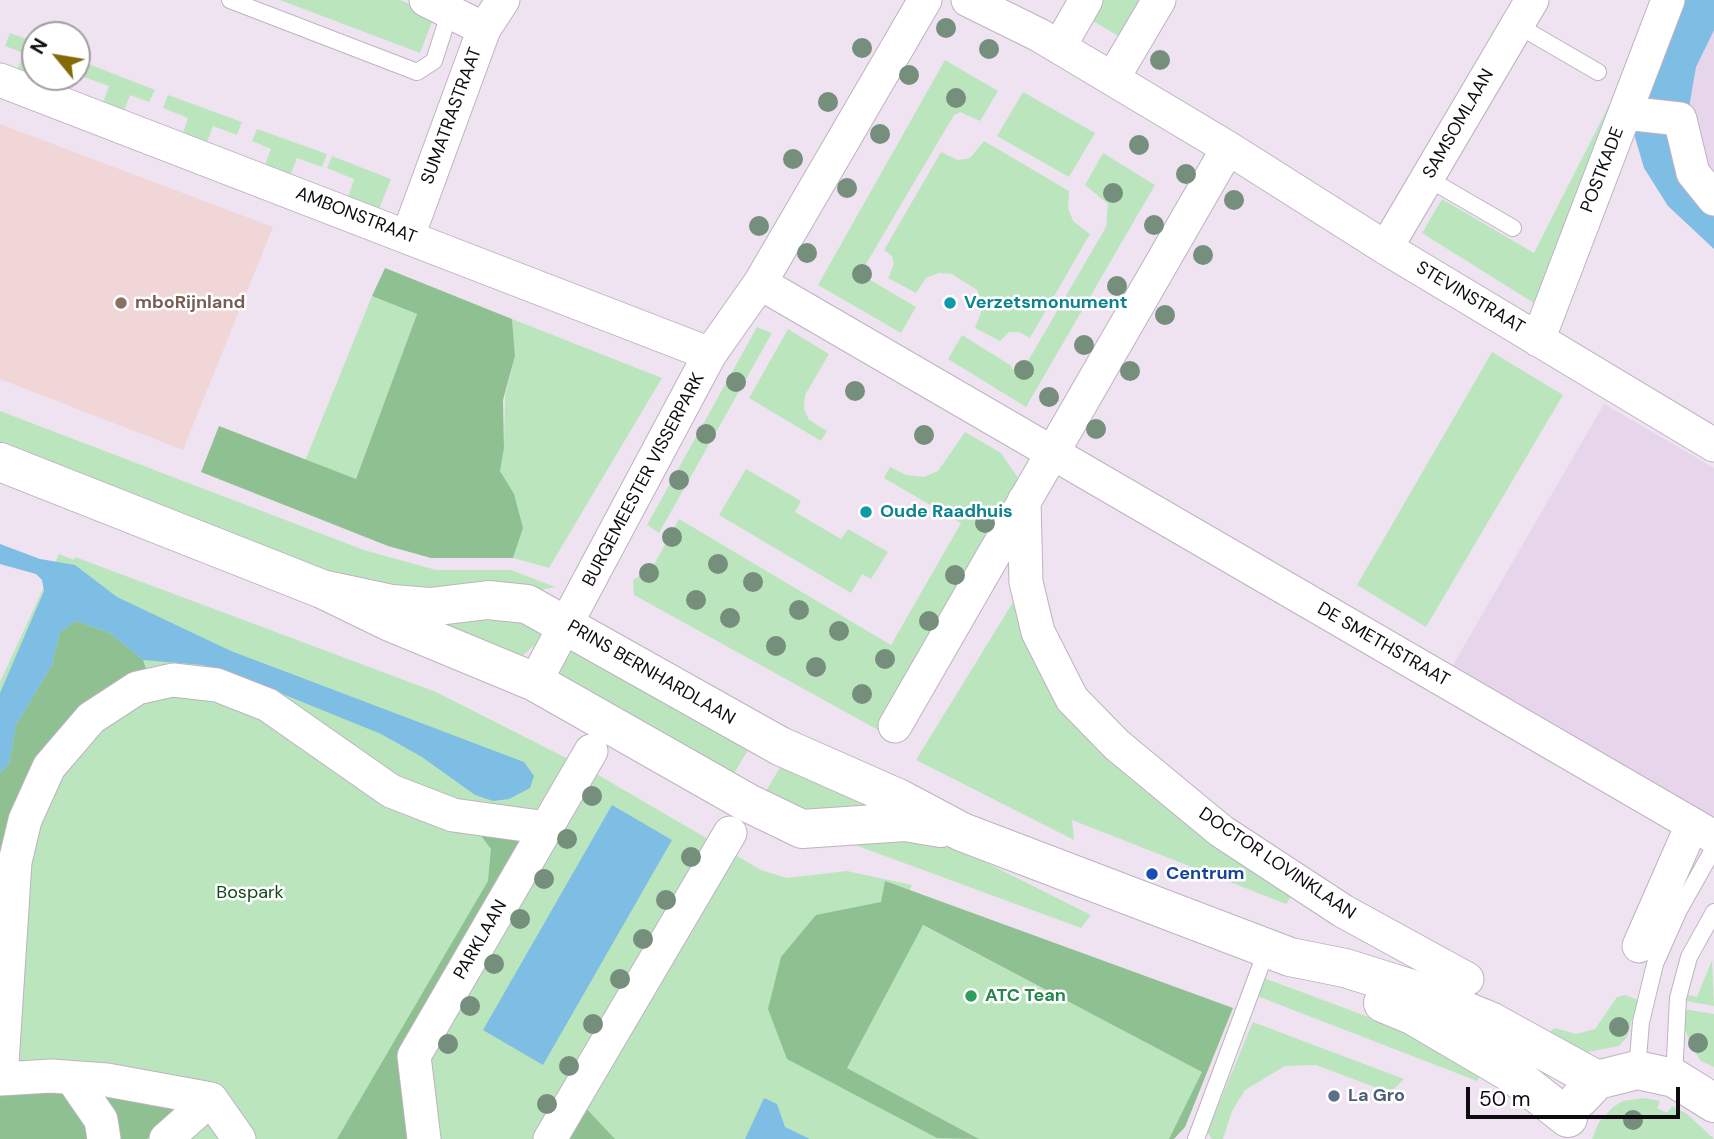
<!DOCTYPE html>
<html>
<head>
<meta charset="utf-8">
<style>
  body { margin:0 }
  #map { position:relative; width:1714px; height:1139px; overflow:hidden; background:#efe3f2; font-family:"DM Sans",sans-serif }
  canvas { display:block }
  .north { position:absolute; left:21px; top:21px; width:70px; height:70px; box-sizing:border-box; background:#fff; border:2px solid #9f9d9f; border-radius:50%; rotate:300deg; font-size:19px; font-weight:700; line-height:28px; text-align:center; color:#0f0b10 }
  .north::after { content:''; display:block; margin:auto; width:24px; height:32px; background:#826a04; clip-path:polygon(50% 0,100% 100%,50% 72%,0 100%) }
  .scale { position:absolute; left:1466px; top:1087px; width:214px; height:32px; box-sizing:border-box; border:4px solid #0f0b10; border-top:0; padding-left:9px; font-size:21px; line-height:24px; white-space:nowrap; color:#0f0b10; -webkit-text-stroke:5px #fff; paint-order:stroke }
</style>
</head>
<body>
<div id="map">
<canvas width="1714" height="1139"></canvas>
<div class="north">N</div>
<div class="scale">50 m</div>
</div>
<script>
const ctx = document.querySelector('canvas').getContext('2d');
ctx.lineJoin = 'round';
function fillPath(path, color) { ctx.fillStyle = color; ctx.fill(path, 'evenodd'); }
const toPath = rows => new Path2D(rows.map(r => 'M' + r).join(''));
function strokePath(path, color, width, dash) { ctx.strokeStyle = color; ctx.lineWidth = width; ctx.lineCap = dash ? 'butt' : 'round'; ctx.setLineDash(dash || []); ctx.stroke(path); }
function label(font, color, halo, rows, align = 'center') {
  ctx.font = font + ' "DM Sans",sans-serif'; ctx.lineWidth = 5; ctx.setLineDash([]); ctx.textBaseline = 'middle'; ctx.strokeStyle = halo; ctx.fillStyle = color; for (const [text, x, y, turn = 0] of rows) {
    ctx.save(); ctx.translate(x, y); ctx.rotate((+turn || 0) * Math.PI / 180); ctx.textAlign = isNaN(turn) ? turn : align; if (halo) ctx.strokeText(text, 0, 0); ctx.fillText(text, 0, 0); ctx.restore();
  }
}
const built = toPath([
  [1714,0,1714,218,1666,110],
  [1604,404,1714,468,1714,820,1453,665]
]);
const education = toPath([
  [0,124,273,227,183,450,0,379]
]);
const green = toPath([
  [280,0,400,0,424,10,432,22,420,53],
  [1095,0,1152,0,1128,42,1085,16],
  [10,33,35,42,35,77,46,77,44,83,16,73,24,53,5,46],
  [1637,50,1537,305,1422,233,1442,199,1534,253],
  [945,60,998,91,980,121,960,112,954,115,866,264,853,272,860,281,867,278,916,307,901,333,818,285],
  [86,63,155,90,149,102,130,95,123,113,102,105,109,86,81,76],
  [1023,92,1095,133,1069,177,997,136],
  [168,95,242,122,237,135,213,126,206,145,182,136,188,118,163,108],
  [257,129,327,154,322,167,297,158,290,176,264,167,271,149,252,141],
  [984,141,1069,191,1068,208,1073,221,1090,234,1030,338,1019,332,1009,332,1000,341,975,328,983,307,977,290,952,274,939,273,926,278,916,293,888,278,894,264,892,256,884,250,941,152,958,160,970,158],
  [1103,153,1155,185,1026,407,948,359,962,335,1010,365,1015,372,1024,376,1030,370,1028,361,1106,227,1108,204,1085,185],
  [332,156,391,179,379,209,348,197,354,179,327,168],
  [372,296,417,314,356,479,305,461],
  [512,319,662,378,549,568,513,558,523,528,500,471,504,448,505,396,515,356],
  [757,327,772,333,659,533,647,525],
  [788,329,829,354,805,395,804,409,809,420,827,431,821,441,749,398],
  [1492,352,1563,395,1426,627,1357,585],
  [0,411,364,550,436,570,511,570,555,587,530,592,434,595,342,578,0,443],
  [965,432,1001,453,1021,482,878,730,634,595,633,580,652,568,679,519,891,645,961,523,884,478,890,467,906,475,924,477,938,471],
  [746,469,801,501,795,512,841,539,848,529,888,552,871,579,862,574,851,593,719,515],
  [59,554,74,560,75,557,436,692,588,769,761,870,787,878,847,871,912,885,820,1055,967,1139,0,1139,0,682],
  [1015,599,1033,659,1293,894,1286,904,1072,820,1074,840,916,760],
  [492,610,545,627,535,645,516,661,417,621],
  [573,644,751,745,730,780,553,677],
  [782,764,903,810,806,816,763,796],
  [890,835,935,842,987,863,1091,915,1081,928,855,845],
  [922,925,1203,1072,1169,1139,979,1139,847,1068],
  [1712,960,1714,1006,1686,1001,1688,995,1697,997],
  [1264,978,1457,1050,1487,1064,1477,1081,1257,996],
  [1625,995,1638,1000,1627,1037,1619,1046,1588,1052,1571,1049,1543,1036,1555,1028,1576,1034,1595,1029,1617,997],
  [1684,1009,1714,1014,1714,1067,1701,1061,1694,1051,1685,1030],
  [1253,1022,1404,1079,1390,1093,1316,1065,1285,1066,1245,1090,1232,1111,1223,1139,1212,1139,1207,1132],
  [1645,1098,1660,1101,1657,1108,1667,1113,1672,1106,1687,1114,1714,1139,1592,1139,1599,1122,1613,1107,1623,1101]
]);
const forest = toPath([
  [385,268,512,319,515,356,503,400,504,448,500,471,514,494,523,528,513,558,431,558,388,546,201,472,219,426,356,479,417,314,372,296],
  [76,621,110,633,143,660,148,675,48,762,0,988,0,773,9,764,16,725,52,665,60,632],
  [473,825,537,831,406,1052,417,1139,337,1139,488,881,491,849],
  [885,881,1233,1008,1185,1127,1174,1139,1169,1139,1202,1072,923,925,847,1068,979,1139,937,1138,787,1059,768,1009,781,957,816,915,881,902],
  [89,1085,181,1111,147,1139,111,1139],
  [0,1089,70,1090,98,1139,0,1139],
  [582,1104,613,1137,615,1139,561,1139]
]);
const water = toPath([
  [1685,0,1714,0,1714,30,1696,67,1689,107,1714,190,1714,249,1668,206,1644,168,1634,134],
  [0,544,40,559,75,565,117,597,231,651,524,762,534,776,530,788,509,799,493,801,475,795,422,757,381,734,231,673,203,665,143,660,110,633,76,621,60,632,52,665,16,725,9,764,0,773,0,693,44,591,42,580,36,574,0,564],
  [612,805,672,840,543,1065,483,1030],
  [764,1098,777,1104,785,1127,810,1139,745,1139]
]);
const lane = toPath([
  [230,0,417,72,434,61,450,11],
  [1517,25,1598,72],
  [1427,178,1513,228],
  [1637,1070,1641,1022,1655,964,1679,910,1714,848],
  [1674,1078,1678,998,1689,957,1714,912],
  [1196,1139,1267,949]
]);
const street = toPath([
  [426,0,484,29],
  [1059,47,1086,0],
  [1113,78,1159,0],
  [0,80,710,354],
  [1625,113,1680,119,1693,173,1714,199],
  [1228,148,1386,248,1714,445],
  [408,236,484,29,503,0],
  [1386,248,1532,0],
  [760,283,1714,837],
  [1538,340,1668,0],
  [1024,501,1026,582,1038,632,1072,699,1117,745,1221,831,1343,911,1467,979],
  [535,682,710,354,760,283,925,0],
  [895,726,1228,148,1039,35,968,0],
  [1639,946,1692,825],
  [72,1078,101,1120,104,1139],
  [0,1079,51,1076,107,1080,211,1099,239,1139],
  [1,1079,15,862,25,820,49,767,91,718,137,688,173,680,217,685,268,705,391,791,453,815,547,828],
  [166,1139,211,1099],
  [424,1139,414,1056,591,751],
  [550,1139,730,833]
]);
const secondary = toPath([
  [0,462,322,589,390,622,535,682,748,803,802,829,905,822,941,828],
  [322,589,392,604,430,607,488,600,527,604,780,746,900,799,962,832,1290,957,1345,968,1412,989,1490,1021,1597,1080],
  [1383,1003,1414,1016,1511,1073,1568,1118],
  [1579,1099,1597,1080,1637,1070,1674,1078,1714,1103]
]);
const trees = [
  [946,28],
  [862,48],
  [989,49],
  [1160,60],
  [909,75],
  [956,98],
  [828,102],
  [880,134],
  [1139,145],
  [793,159],
  [1186,174],
  [847,188],
  [1113,193],
  [1234,200],
  [1154,225],
  [759,226],
  [807,253],
  [1203,255],
  [862,274],
  [1117,286],
  [1165,315],
  [1084,345],
  [1024,370],
  [1130,371],
  [736,382],
  [855,391],
  [1049,397],
  [1096,429],
  [706,434],
  [924,435],
  [679,480],
  [985,523],
  [672,537],
  [718,564],
  [649,573],
  [955,575],
  [753,582],
  [696,600],
  [799,610],
  [730,618],
  [929,621],
  [839,631],
  [776,646],
  [885,659],
  [816,667],
  [862,694],
  [592,796],
  [567,839],
  [691,857],
  [544,879],
  [666,900],
  [520,919],
  [643,939],
  [494,964],
  [620,979],
  [470,1006],
  [593,1024],
  [1619,1027],
  [1698,1043],
  [448,1044],
  [569,1066],
  [547,1104],
  [1633,1120]
];
const markers = [
  [121,303,7,"#8d6e63"],
  [950,303,7,"#0f9aa8"],
  [866,512,7,"#0f9aa8"],
  [1152,874,7,"#1a4fb4"],
  [971,996,7,"#2e9e5b"],
  [1334,1096,7,"#5c6f8a"]
];
const streetNames = [
  ["SUMATRASTRAAT",452,116,-70],
  ["SAMSOMLAAN",1459,124,-60],
  ["POSTKADE",1603,170,-69],
  ["AMBONSTRAAT",356,216,21],
  ["STEVINSTRAAT",1470,298,31],
  ["BURGEMEESTER VISSERPARK",644,480,-62],
  ["DE SMETHSTRAAT",1383,645,30],
  ["PRINS BERNHARDLAAN",651,673,30],
  ["DOCTOR LOVINKLAAN",1277,864,34],
  ["PARKLAAN",481,940,-60]
];
const educationNames = [
  ["mboRijnland",135,303]
];
const cultureNames = [
  ["Verzetsmonument",964,303],
  ["Oude Raadhuis",880,512]
];
const transitNames = [
  ["Centrum",1166,874]
];
const parkNames = [
  ["Bospark",250,893]
];
const leisureNames = [
  ["ATC Tean",985,996]
];
const serviceNames = [
  ["La Gro",1348,1096]
];
fillPath(built, '#e6d5eb');
fillPath(education, '#f1d6d8');
fillPath(green, '#bbe6bd');
fillPath(forest, '#8ec091');
fillPath(water, '#7ebde4');
strokePath(lane, '#beb2c1', 18);
strokePath(street, '#beb2c1', 35);
strokePath(secondary, '#beb2c1', 40);
strokePath(lane, '#fff', 16);
strokePath(street, '#fff', 33);
strokePath(secondary, '#fff', 38);
ctx.fillStyle = '#768e7c';
for (const [x, y] of trees) { ctx.beginPath(); ctx.arc(x, y, 10, 0, 2 * Math.PI); ctx.fill(); }
for (const [x, y, r, color] of markers) { const dot = new Path2D(); dot.arc(x, y, r, 0, 2 * Math.PI); ctx.fillStyle = color; ctx.fill(dot); strokePath(dot, '#fff', 2.5); }
label('18px', '#0f0b10', '#fff', streetNames);
label('bold 18px', '#785e54', '#fff', educationNames, 'left');
label('bold 18px', '#0d838f', '#fff', cultureNames, 'left');
label('bold 18px', '#164399', '#fff', transitNames, 'left');
label('18px', '#13481c', '#fff', parkNames);
label('bold 18px', '#27864d', '#fff', leisureNames, 'left');
label('bold 18px', '#4e5e75', '#fff', serviceNames, 'left');
</script>
</body>
</html>
